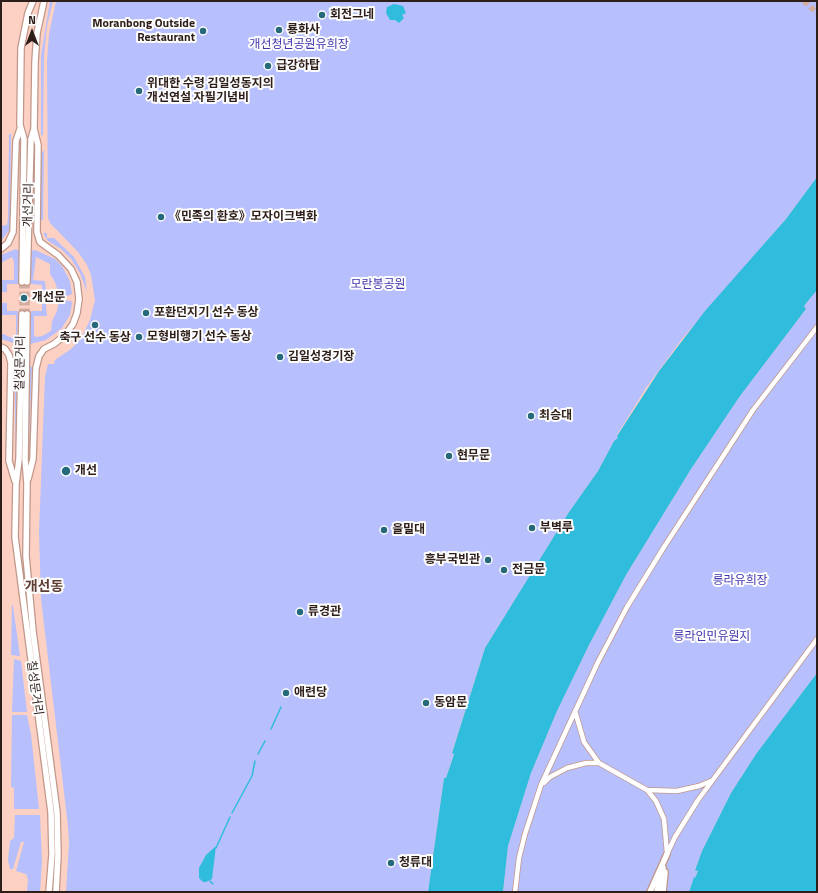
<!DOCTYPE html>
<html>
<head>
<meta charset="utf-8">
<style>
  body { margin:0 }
  #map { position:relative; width:818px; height:893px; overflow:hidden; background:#fcd1c3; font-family:"Titillium Web",sans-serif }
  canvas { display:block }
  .frame { position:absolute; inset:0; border:2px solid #2d1e19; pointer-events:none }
  .north { position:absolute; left:12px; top:12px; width:40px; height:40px; -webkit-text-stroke:3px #fdfdfd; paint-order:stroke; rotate:0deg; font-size:11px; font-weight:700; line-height:16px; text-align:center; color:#2d1e19 }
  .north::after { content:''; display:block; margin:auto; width:14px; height:18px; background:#2d1e19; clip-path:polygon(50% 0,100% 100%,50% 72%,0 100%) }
</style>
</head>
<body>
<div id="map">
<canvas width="818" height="893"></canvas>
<div class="frame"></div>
<div class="north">N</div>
</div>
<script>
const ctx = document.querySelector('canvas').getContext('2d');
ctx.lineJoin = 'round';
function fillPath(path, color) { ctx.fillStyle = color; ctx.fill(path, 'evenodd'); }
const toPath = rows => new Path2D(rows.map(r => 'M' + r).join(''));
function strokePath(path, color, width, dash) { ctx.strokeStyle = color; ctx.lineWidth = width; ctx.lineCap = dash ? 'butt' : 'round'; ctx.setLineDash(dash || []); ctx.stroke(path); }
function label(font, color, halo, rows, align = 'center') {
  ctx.font = font + ' "Titillium Web","Noto Sans KR",sans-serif'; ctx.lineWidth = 4; ctx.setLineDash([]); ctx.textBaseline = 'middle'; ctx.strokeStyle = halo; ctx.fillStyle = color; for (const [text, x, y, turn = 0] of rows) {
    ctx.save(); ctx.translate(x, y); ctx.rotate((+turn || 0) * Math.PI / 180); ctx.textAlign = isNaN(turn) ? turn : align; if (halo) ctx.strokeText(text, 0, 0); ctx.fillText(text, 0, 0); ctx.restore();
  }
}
const green = toPath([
  [50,1,53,1,47,26,44,56,43,136,41,134,41,56],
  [56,1,817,1,817,177,786,219,682,339,646,388,617,435,619,438,614,441,598,471,569,512,485,648,452,752,454,753,446,778,444,778,428,892,66,892,69,843,68,826,41,599,39,532,45,377,48,364,54,364,55,360,71,349,81,339,90,320,95,300,91,275,87,265,78,252,50,223,48,218,47,61,49,34],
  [9,134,11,134,10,229,1,241,1,226,7,225,8,218],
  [44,150,43,220,41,220,41,154],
  [43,233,47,233,47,238,54,238,74,257,85,277,87,292,80,273,72,260,61,249,48,241],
  [16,249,20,251,19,284,7,284,7,292,1,292,1,280,14,280,14,262,12,257,1,263,1,255],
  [35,250,55,259,62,266,70,281,72,294,67,296,59,295,55,282,50,274,50,264,36,257,33,280,45,281,46,292,42,292,42,285,31,284,31,251],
  [817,290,817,673,756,754,731,793,702,851,695,869,698,871,695,878,694,878,689,892,503,892,508,846,531,773,557,711,589,645,626,575,691,469,740,396,806,309,804,306],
  [62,300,71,301,72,303,70,315,62,328,46,340,30,344,31,311,42,311,42,304,46,304,47,316,34,316,34,335,36,337,42,336,51,331,52,321,57,311,59,302],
  [1,303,7,303,7,311,18,311,17,344,1,339,1,333,12,338,13,335,16,336,16,315,1,315],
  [16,366,17,367,15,460,15,367],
  [31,366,32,368,28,460,30,367],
  [12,604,13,606,20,656,11,655],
  [14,659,21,661,27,712,12,712],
  [12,715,27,715,31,734,39,809,14,809,14,788,11,787],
  [15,815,40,815,42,861,40,892,27,892,28,879,26,874,16,871,24,842,21,842,13,869,10,869,8,860,10,841,14,838]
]);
const water = toPath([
  [394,4,403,6,406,13,402,15,404,18,399,23,395,20,390,20,386,13,387,7],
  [817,177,817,290,804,306,806,309,740,396,691,469,626,575,589,645,557,711,531,773,508,846,503,892,428,892,444,778,446,778,454,754,452,753,485,648,569,512,598,471,614,441,618,438,617,436,659,371,705,311,786,219],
  [817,673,817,892,689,892,694,877,695,878,698,871,695,870,702,851,731,793,756,754],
  [216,846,212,879,206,882,203,882,199,878,199,868,206,855]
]);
const stream = toPath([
  [271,729,281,707],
  [258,754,265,741],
  [232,813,252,776,255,761],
  [216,848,230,817],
  [210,881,213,884]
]);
const majorTunnel = toPath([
  [804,1,817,13],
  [22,314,22,282],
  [27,314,27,282]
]);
const minor = toPath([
  [575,711,584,742,599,763],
  [544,783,550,777,567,768,586,763,599,763,647,790,677,791,699,786,711,781],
  [647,790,656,801,664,819,667,853],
  [667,854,675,837,698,800,817,639],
  [515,892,519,858,525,834,541,785,598,662,627,607,664,547,753,410,817,327]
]);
const major = toPath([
  [1,249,8,243,13,232,16,141,20,129],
  [22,282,24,139,20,125,21,48,28,13,33,1],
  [27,282,31,139,34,129],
  [22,314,19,459,16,484,15,537,51,812,52,854,49,892],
  [27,314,25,459,27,483,26,556,33,631,57,812,58,855,56,892],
  [1,347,5,349,9,355,11,363,9,461,15,481],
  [28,479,33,459,36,368,39,356,44,349,54,344,65,335,73,324,77,313,79,299,77,282,71,269,58,255,40,242,37,232,38,145,34,129,35,62,37,33,44,1],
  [650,892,667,854],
  [657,892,663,868],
  [663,892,665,872]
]);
const markers = [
  [322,15,4,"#26697b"],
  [279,30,4,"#26697b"],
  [203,31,4,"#26697b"],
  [268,66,4,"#26697b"],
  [139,91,4,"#26697b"],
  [161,217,4,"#26697b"],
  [24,298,4,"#26697b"],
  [146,313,4,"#26697b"],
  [95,325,4,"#26697b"],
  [139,337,4,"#26697b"],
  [280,357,4,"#26697b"],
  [531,416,4,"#26697b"],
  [449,456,4,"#26697b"],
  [66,471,5,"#26697b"],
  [532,528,4,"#26697b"],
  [384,530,4,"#26697b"],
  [488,560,4,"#26697b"],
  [504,570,4,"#26697b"],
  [300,612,4,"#26697b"],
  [286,693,4,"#26697b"],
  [426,703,4,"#26697b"],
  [391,863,4,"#26697b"]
];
const poiNames = [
  ["회전그네",330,15],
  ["Moranbong Outside",195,24,"right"],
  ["Restaurant",195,38,"right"],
  ["룡화사",287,30],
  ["급강하탑",276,66],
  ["위대한 수령 김일성동지의",147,84],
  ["개선연설 자필기념비",147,98],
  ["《민족의 환호》모자이크벽화",169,217],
  ["개선문",32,298],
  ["포환던지기 선수 동상",154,313],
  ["모형비행기 선수 동상",147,337],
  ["축구 선수 동상",95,338,"center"],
  ["김일성경기장",288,357],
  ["최승대",539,416],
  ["현무문",457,456],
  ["개선",75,471],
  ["부벽루",540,528],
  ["을밀대",392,530],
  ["흥부국빈관",480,560,"right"],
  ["전금문",512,570],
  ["류경관",308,612],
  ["애련당",294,693],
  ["동암문",434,703],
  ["청류대",399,863]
];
const parkNames = [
  ["개선청년공원유희장",299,45],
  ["모란봉공원",378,285],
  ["릉라유희장",740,581],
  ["릉라인민유원지",712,637]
];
const streetNames = [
  ["개선거리",29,205,-89],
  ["칠성문거리",21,363,-89],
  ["칠성문거리",34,688,82]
];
const quarterNames = [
  ["개선동",44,588]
];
fillPath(green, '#b7bffc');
fillPath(water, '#30bcdd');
strokePath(stream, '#30bcdd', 1.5);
strokePath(majorTunnel, '#d3ada1', 5.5, [5.5, 3]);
strokePath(minor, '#c0978a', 6);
strokePath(major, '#c0978a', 8);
strokePath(minor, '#fff', 4.5);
strokePath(major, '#fff', 5.5);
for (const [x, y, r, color] of markers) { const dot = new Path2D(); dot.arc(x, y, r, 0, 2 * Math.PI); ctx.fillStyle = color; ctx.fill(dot); strokePath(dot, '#fdfdfd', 1.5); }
label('bold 12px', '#2d1e19', '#fdfdfd', poiNames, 'left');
label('12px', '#3f36ae', '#fdfdfd', parkNames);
label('12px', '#2d1e19', '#fdfdfd', streetNames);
label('bold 14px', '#5e3c31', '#fdfdfd', quarterNames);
</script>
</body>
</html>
